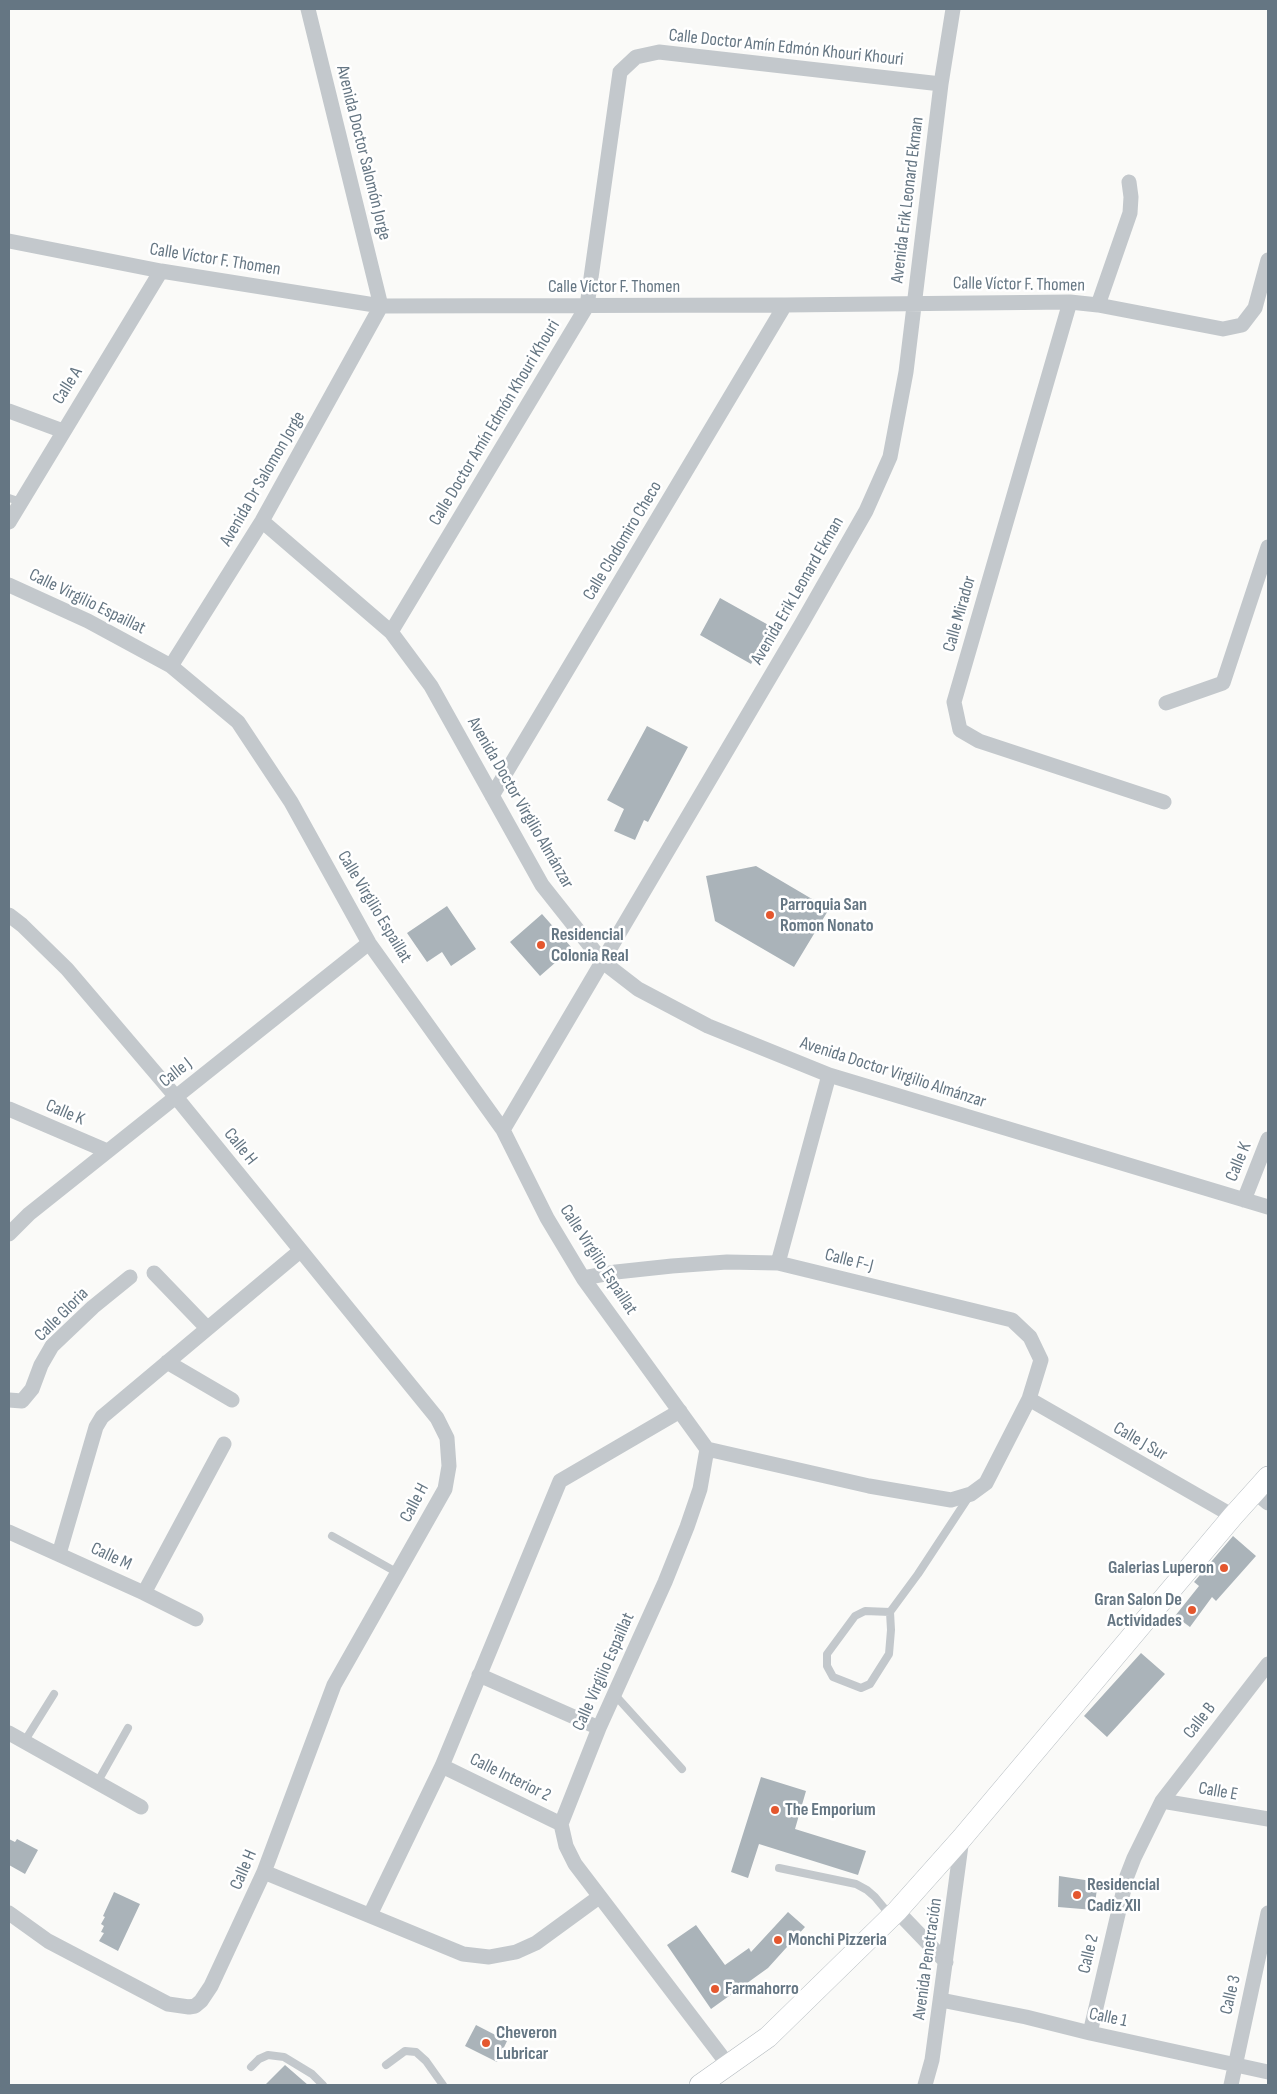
<!DOCTYPE html>
<html>
<head>
<meta charset="utf-8">
<style>
  body { margin:0 }
  #map { position:relative; width:1277px; height:2094px; overflow:hidden; background:#fafaf8; font-family:"Sofia Sans Condensed",sans-serif }
  canvas { display:block }
  .frame { position:absolute; inset:0; border:10px solid #657683; pointer-events:none }
</style>
</head>
<body>
<div id="map">
<canvas width="1277" height="2094"></canvas>
<div class="frame"></div>
</div>
<script>
const ctx = document.querySelector('canvas').getContext('2d');
ctx.lineJoin = 'round';
function fillPath(path, color) { ctx.fillStyle = color; ctx.fill(path, 'evenodd'); }
const toPath = rows => new Path2D(rows.map(r => 'M' + r).join(''));
function strokePath(path, color, width, dash) { ctx.strokeStyle = color; ctx.lineWidth = width; ctx.lineCap = dash ? 'butt' : 'round'; ctx.setLineDash(dash || []); ctx.stroke(path); }
function label(font, color, halo, rows, align = 'center') {
  ctx.font = font + ' "Sofia Sans Condensed",sans-serif'; ctx.lineWidth = 5; ctx.setLineDash([]); ctx.textBaseline = 'middle'; ctx.strokeStyle = halo; ctx.fillStyle = color; for (const [text, x, y, turn = 0] of rows) {
    ctx.save(); ctx.translate(x, y); ctx.rotate((+turn || 0) * Math.PI / 180); ctx.textAlign = isNaN(turn) ? turn : align; if (halo) ctx.strokeText(text, 0, 0); ctx.fillText(text, 0, 0); ctx.restore();
  }
}
const building = toPath([
  [720,598,772,627,751,664,700,635],
  [647,726,688,747,648,822,644,820,635,840,614,831,624,809,607,800],
  [756,866,829,909,794,967,715,921,706,876],
  [447,906,476,949,451,966,442,952,427,962,407,933],
  [542,914,572,948,540,976,510,942],
  [1233,1536,1256,1556,1216,1601,1212,1597,1190,1627,1175,1616,1199,1586,1194,1582],
  [1141,1653,1165,1674,1107,1737,1084,1716],
  [761,1777,806,1791,795,1829,866,1851,858,1875,759,1844,748,1878,731,1872],
  [9,1839,15,1842,17,1839,38,1850,25,1874,9,1865],
  [1059,1876,1098,1882,1094,1910,1058,1907],
  [114,1892,140,1904,118,1951,99,1941,104,1933,101,1932,104,1926,101,1924,105,1917,103,1916],
  [788,1912,805,1927,768,1968,711,2009,667,1945,696,1925,725,1965,749,1948,751,1952],
  [476,2025,507,2041,497,2062,465,2046],
  [285,2065,308,2085,265,2085]
]);
const lane = toPath([
  [9,498,21,502],
  [332,1536,398,1573],
  [890,1612,891,1630,889,1654,870,1684,861,1688,833,1677,827,1666,827,1654,855,1616,865,1611,890,1612,918,1574,970,1495],
  [614,1694,682,1769],
  [24,1742,54,1694],
  [97,1783,128,1728],
  [779,1868,856,1884,867,1890,875,1897,890,1915],
  [386,2065,405,2051,416,2052,426,2061,443,2085],
  [251,2067,259,2059,268,2055,284,2057,312,2074,323,2085]
]);
const street = toPath([
  [9,241,161,271,381,306,785,305,1070,302,1098,305,1223,329,1242,325,1255,308,1268,260],
  [1070,302,954,702,960,730,979,741,1164,802],
  [1098,305,1130,213,1131,197,1129,182],
  [9,411,63,431],
  [262,521,391,632,431,686,542,885,603,962,638,989,708,1026,829,1075,1268,1207],
  [9,522,161,271],
  [9,585,88,621,171,666,238,722,291,802,369,943,503,1130,547,1218,583,1278,707,1449,700,1489,687,1527,665,1582,599,1728,561,1824,566,1846,575,1864,729,2066],
  [391,632,587,306,620,72,636,57,659,52,941,84],
  [171,666,262,521,381,306,308,9],
  [1166,703,1223,683,1268,547],
  [492,796,785,305],
  [9,915,22,925,67,969,176,1097,437,1418,447,1438,449,1466,445,1489,334,1685,264,1872,211,1986,201,2001,195,2006,189,2007,168,2004,48,1941,9,1913],
  [9,1109,107,1151],
  [503,1130,802,623,866,511,890,457,906,372,941,84,953,9],
  [1244,1200,1268,1139],
  [9,1234,29,1214,369,943],
  [778,1263,829,1075],
  [154,1273,207,1328],
  [583,1278,616,1272,672,1266,727,1262,778,1263,1012,1320,1030,1337,1041,1360,1029,1399,986,1483,971,1494,951,1500,869,1486,707,1449],
  [167,1362,232,1400],
  [1029,1399,1233,1516],
  [9,1400,22,1401,32,1389,41,1365,52,1346,93,1307,130,1277],
  [1255,1492,1268,1503],
  [9,1532,144,1593,196,1619],
  [59,1554,96,1427,102,1417,300,1251],
  [144,1593,224,1444],
  [479,1675,599,1728],
  [9,1733,141,1807],
  [442,1766,561,1824],
  [1162,1801,1268,1819],
  [264,1872,463,1954,489,1957,516,1952,536,1943,599,1897],
  [897,1911,946,1962],
  [370,1915,442,1766,560,1481,680,1411],
  [941,2000,1026,2017,1090,2033,1268,2072],
  [1090,2033,1127,1876,1134,1858,1162,1801,1268,1664],
  [925,2085,932,2060,962,1838],
  [1231,2085,1268,1913]
]);
const secondary = toPath([
  [700,2085,768,2037,897,1911,962,1838,1233,1516,1268,1477]
]);
const markers = [
  [770,915,5,"#e4572e"],
  [541,945,5,"#e4572e"],
  [1224,1568,5,"#e4572e"],
  [1192,1610,5,"#e4572e"],
  [775,1810,5,"#e4572e"],
  [1077,1895,5,"#e4572e"],
  [778,1940,5,"#e4572e"],
  [715,1989,5,"#e4572e"],
  [486,2043,5,"#e4572e"]
];
const streetNames = [
  ["Calle Doctor Amín Edmón Khouri Khouri",786,48,6],
  ["Avenida Doctor Salomón Jorge",363,153,76],
  ["Avenida Erik Leonard Ekman",908,200,-83],
  ["Calle Víctor F. Thomen",215,260,9],
  ["Calle Víctor F. Thomen",1019,285,1],
  ["Calle Víctor F. Thomen",614,287],
  ["Calle A",68,386,-58],
  ["Calle Doctor Amín Edmón Khouri Khouri",495,423,-59],
  ["Avenida Dr Salomon Jorge",263,479,-60],
  ["Calle Clodomiro Checo",623,541,-59],
  ["Avenida Erik Leonard Ekman",798,591,-60],
  ["Calle Virgilio Espaillat",87,602,26],
  ["Calle Mirador",960,614,-74],
  ["Avenida Doctor Virgilio Almánzar",520,803,60],
  ["Calle Virgilio Espaillat",374,907,59],
  ["Calle J",176,1073,-38],
  ["Avenida Doctor Virgilio Almánzar",893,1073,18],
  ["Calle K",65,1113,23],
  ["Calle H",240,1147,51],
  ["Calle K",1239,1162,-68],
  ["Calle Virgilio Espaillat",598,1260,57],
  ["Calle F-J",849,1261,14],
  ["Calle Gloria",62,1315,-45],
  ["Calle J Sur",1140,1442,30],
  ["Calle H",415,1503,-62],
  ["Calle M",111,1557,25],
  ["Calle Virgilio Espaillat",604,1672,-66],
  ["Calle B",1200,1721,-52],
  ["Calle Interior 2",510,1778,26],
  ["Calle E",1218,1792,10],
  ["Calle H",244,1870,-67],
  ["Calle 2",1089,1954,-77],
  ["Avenida Penetración",928,1959,-82],
  ["Calle 3",1231,1995,-77],
  ["Calle 1",1108,2018,12]
];
const poiNames = [
  ["Parroquia San",780,905],
  ["Romon Nonato",780,926],
  ["Residencial",551,935],
  ["Colonia Real",551,956],
  ["Galerias Luperon",1214,1568,"right"],
  ["Gran Salon De",1182,1600,"right"],
  ["Actividades",1182,1621,"right"],
  ["The Emporium",785,1810],
  ["Residencial",1087,1885],
  ["Cadiz XII",1087,1906],
  ["Monchi Pizzeria",788,1940],
  ["Farmahorro",725,1989],
  ["Cheveron",496,2033],
  ["Lubricar",496,2054]
];
fillPath(building, '#aab3b9');
strokePath(secondary, '#b3babf', 22);
strokePath(lane, '#c3c8cc', 8);
strokePath(street, '#c3c8cc', 15);
strokePath(secondary, '#fff', 21);
for (const [x, y, r, color] of markers) { const dot = new Path2D(); dot.arc(x, y, r, 0, 2 * Math.PI); ctx.fillStyle = color; ctx.fill(dot); strokePath(dot, '#fff', 2); }
label('18px', '#657683', '#fff', streetNames);
label('bold 18px', '#657683', '#fff', poiNames, 'left');
</script>
</body>
</html>
